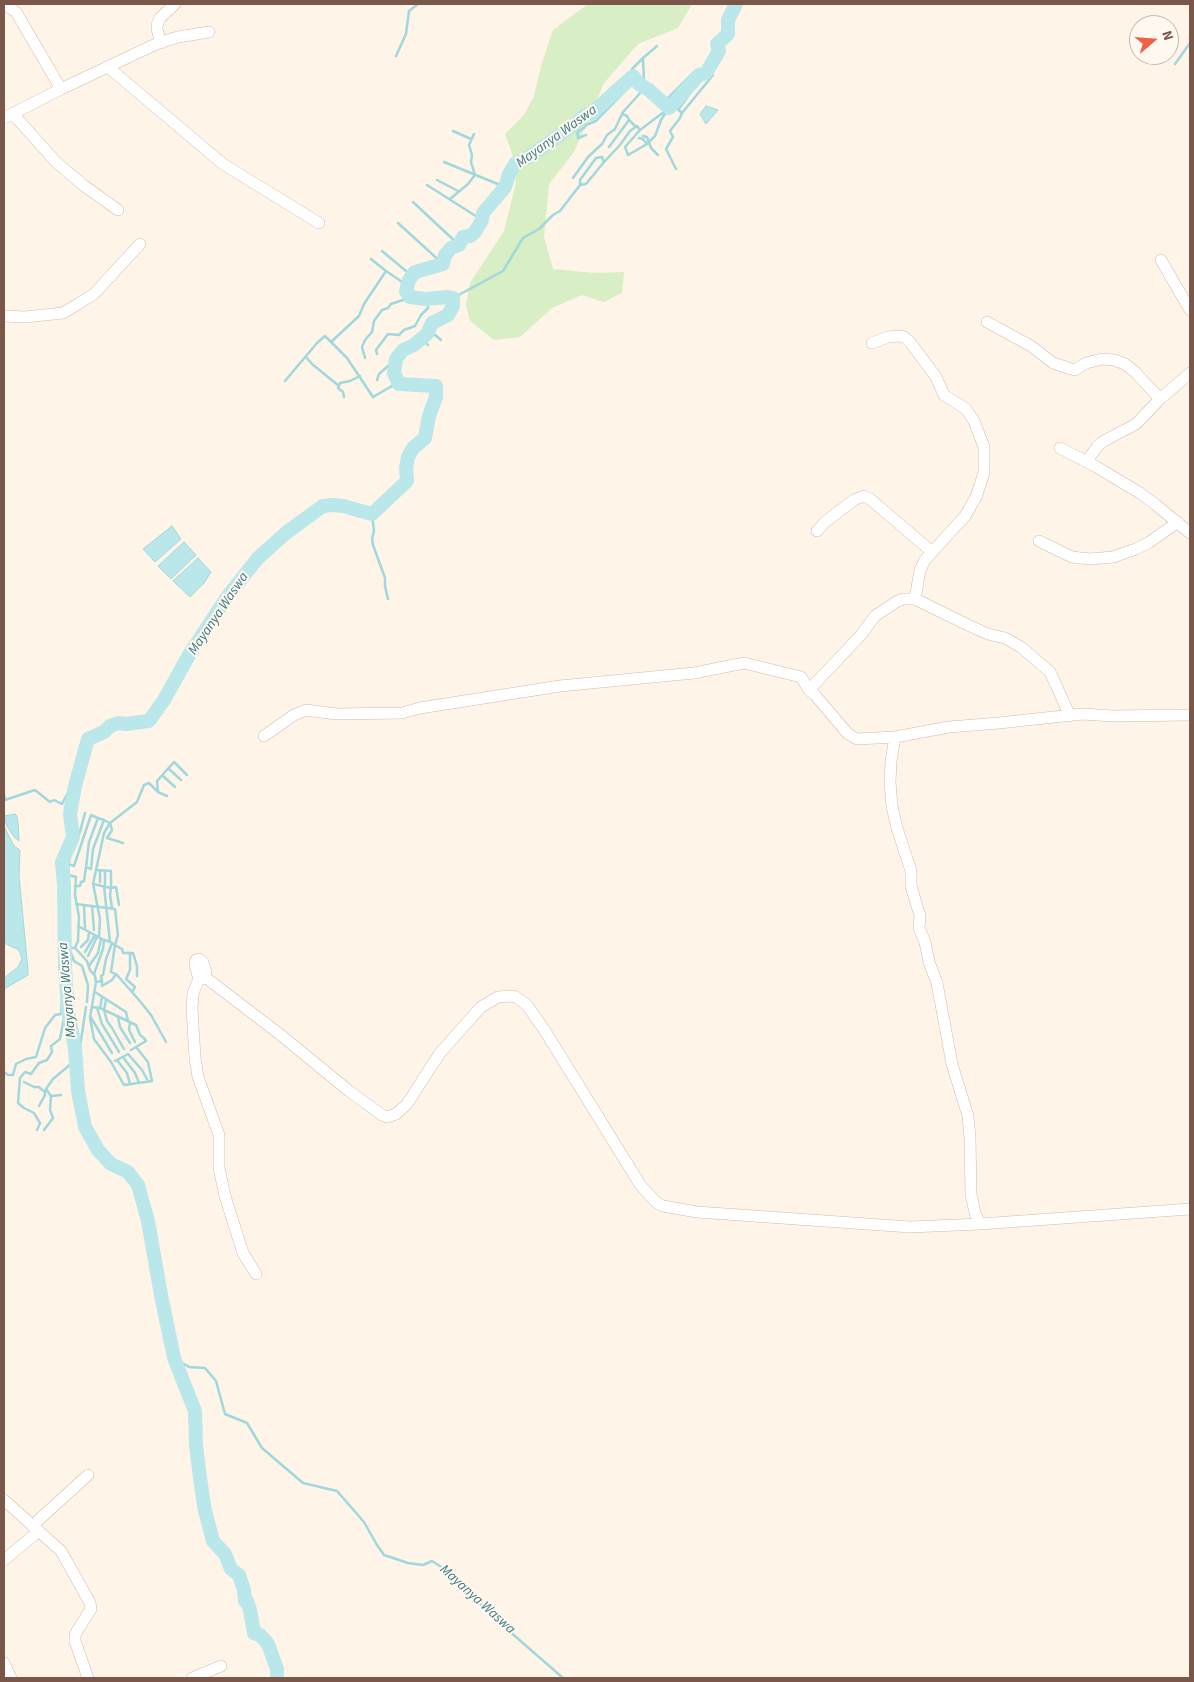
<!DOCTYPE html>
<html>
<head>
<meta charset="utf-8">
<style>
  body { margin:0 }
  #map { position:relative; width:1194px; height:1682px; overflow:hidden; background:#fef4e8; font-family:"Source Sans 3",sans-serif }
  canvas { display:block }
  .frame { position:absolute; inset:0; border:5px solid #7b5749; pointer-events:none }
  .north { position:absolute; left:1129px; top:15px; width:50px; height:50px; box-sizing:border-box; background:#fff8f0; border:1px solid #cab8ad; border-radius:50%; rotate:72deg; font-size:14px; font-weight:700; line-height:20px; text-align:center; color:#7b5749 }
  .north::after { content:''; display:block; margin:auto; width:18px; height:22px; background:#f15f45; clip-path:polygon(50% 0,100% 100%,50% 72%,0 100%) }
</style>
</head>
<body>
<div id="map">
<canvas width="1194" height="1682"></canvas>
<div class="frame"></div>
<div class="north">N</div>
</div>
<script>
const ctx = document.querySelector('canvas').getContext('2d');
ctx.lineJoin = 'round';
function fillPath(path, color) { ctx.fillStyle = color; ctx.fill(path, 'evenodd'); }
const toPath = rows => new Path2D(rows.map(r => 'M' + r).join(''));
function strokePath(path, color, width, dash) { ctx.strokeStyle = color; ctx.lineWidth = width; ctx.lineCap = dash ? 'butt' : 'round'; ctx.setLineDash(dash || []); ctx.stroke(path); }
function label(font, color, halo, rows, align = 'center') {
  ctx.font = font + ' "Source Sans 3",sans-serif'; ctx.lineWidth = 4; ctx.setLineDash([]); ctx.textBaseline = 'middle'; ctx.strokeStyle = halo; ctx.fillStyle = color; for (const [text, x, y, turn = 0] of rows) {
    ctx.save(); ctx.translate(x, y); ctx.rotate((+turn || 0) * Math.PI / 180); ctx.textAlign = isNaN(turn) ? turn : align; if (halo) ctx.strokeText(text, 0, 0); ctx.fillText(text, 0, 0); ctx.restore();
  }
}
const green = toPath([
  [588,4,692,4,678,28,638,44,604,83,574,152,549,184,544,237,553,269,594,273,624,272,622,293,604,302,582,295,552,308,520,337,494,340,470,321,466,305,470,283,504,231,516,183,512,153,505,134,524,115,534,96,541,66,553,30]
]);
const water = toPath([
  [706,106,718,110,706,124,700,114,706,106],
  [172,526,181,539,155,562,143,549,172,526],
  [184,542,196,555,171,579,158,566,184,542],
  [198,558,211,572,204,583,190,597,173,581,198,558],
  [15,814,17,816,18,823,19,841,14,837,7,826,4,816,15,814],
  [4,826,14,846,20,850,19,876,28,970,28,975,4,989,4,978,18,967,22,959,19,950,4,943,4,826]
]);
const stream = toPath([
  [396,56,406,34,409,11,418,4],
  [1175,64,1190,43],
  [633,76,632,69,643,58],
  [663,103,695,71,699,75],
  [672,104,682,113,713,75,708,69],
  [678,110,694,88,706,75,706,73],
  [622,114,627,116,629,120],
  [577,122,578,138,586,135],
  [640,130,625,147,628,155,647,144,655,136,661,120,668,109],
  [453,131,471,139],
  [577,132,584,128,586,125,596,121,632,84,642,91,644,82,643,58,657,46],
  [643,136,647,137,651,148,658,155],
  [639,138,643,139,647,144],
  [609,147,629,120,635,126],
  [444,162,505,187],
  [676,169,666,149,673,137,670,131,680,118,682,113],
  [573,178,588,157,602,144,607,135,615,129,623,112,642,91,649,96,652,92],
  [437,180,458,191],
  [427,185,482,220],
  [580,185,580,180,596,158,602,157,604,162],
  [450,199,468,184,475,175,471,162,472,155,469,145,474,134],
  [413,202,459,245],
  [398,223,443,264],
  [382,251,412,276],
  [371,259,386,271],
  [453,298,503,271,523,238,539,229,553,215,560,211,580,185,586,184,604,162,620,145,630,131,637,126,640,130,669,108],
  [431,326,434,334,441,340],
  [422,338,428,345],
  [331,342,359,316,364,304,386,271,408,286],
  [377,354,376,350,388,334,399,335,404,330,415,326,421,315,428,308,428,304,432,299],
  [306,357,312,364,339,386],
  [365,358,362,347,365,340,372,332,374,321,382,310,388,308,391,304,403,300,408,294],
  [377,380,379,374,396,359],
  [285,381,317,343,325,336,347,358,373,397,392,386,397,379],
  [344,397,343,392,338,388,340,383,350,381,360,376],
  [372,514,374,531,372,539,373,545,385,578,385,586,388,599],
  [169,769,181,780],
  [163,776,175,787],
  [158,792,157,781,174,762,187,775],
  [4,794,5,800,35,790,50,802,54,800,62,804,70,789,75,786],
  [69,863,70,854,80,832,85,813],
  [86,867,89,842,98,818,104,820],
  [100,882,100,871],
  [93,884,111,888,111,871,96,870],
  [105,884,105,871],
  [75,886,80,886,81,882,84,881,86,867,91,869,93,849,104,820,110,823,112,830,107,838,123,843],
  [104,886,110,942],
  [76,904,115,909,118,935,115,945,122,949,123,953,133,953,137,966,137,976],
  [84,906,85,929],
  [92,906,94,930],
  [112,908,110,895,111,888,116,887,119,905],
  [78,926,104,940,108,941,115,945,111,972,117,975,139,1000,151,1015,166,1042],
  [99,937,100,919,93,884,104,833,110,823,137,802,144,785,149,783,158,792,167,796],
  [81,947,88,940,89,932],
  [64,948,75,948,87,961,90,970,95,976,96,982,90,1018,94,1039,111,1062,124,1085,152,1081,148,1062,136,1047],
  [69,948,74,961,82,966,88,985,87,1002],
  [75,948,78,941,79,917,75,895,76,877,69,875,68,864,74,866,91,815,98,818],
  [85,952,95,935],
  [130,953,130,970,126,979,135,987,132,992],
  [88,956,97,937],
  [89,966,98,953,101,939],
  [94,974,103,949,104,940],
  [102,981,101,976,103,975,106,959,112,943],
  [96,982,102,981,102,986,112,980,116,974],
  [95,992,126,1012,128,1021],
  [106,1000,104,1010,107,1021,112,1028,124,1049],
  [92,1007,100,1008,136,1025,140,1035,144,1038,146,1041,131,1050],
  [97,1008,102,1024,119,1052],
  [100,1008,102,997],
  [90,1016,112,1053],
  [118,1017,120,1027,130,1043],
  [130,1023,129,1030,135,1042],
  [75,1048,80,1047,86,1007],
  [123,1057,135,1073,139,1083],
  [117,1060,127,1073,130,1084],
  [115,1061,128,1054,142,1070,148,1081],
  [4,1072,8,1075,13,1075,16,1064,26,1059,36,1057,45,1028,55,1015,61,1014,63,988],
  [24,1082,34,1087,39,1087,45,1092],
  [61,1095,51,1096,46,1089,53,1079,72,1063,76,1061],
  [39,1106,45,1095,45,1091],
  [37,1130,40,1123,34,1113,24,1108,18,1103,20,1078,25,1072,31,1074,39,1063,47,1060,52,1052,51,1046,60,1039,65,1012,68,1011],
  [44,1130,53,1118,50,1110,51,1096],
  [174,1358,189,1367,205,1368,216,1381,225,1414,247,1423,262,1448,303,1483,337,1491,364,1522,377,1545,384,1555,408,1563,423,1565,432,1561,443,1568,500,1623,563,1678]
]);
const river = toPath([
  [277,1678,277,1669,268,1644,260,1635,254,1633,250,1610,247,1601,245,1601,244,1590,239,1575,231,1569,225,1554,213,1541,205,1511,200,1478,196,1445,195,1411,174,1358,161,1295,148,1221,138,1185,128,1172,111,1164,98,1150,85,1127,78,1091,75,1048,68,1011,65,968,64,885,62,862,73,837,70,814,75,786,88,739,104,732,110,726,118,723,126,724,149,721,164,700,189,655,227,597,258,558,287,532,323,506,333,505,343,506,372,514,407,481,406,468,408,457,413,448,425,438,429,416,436,397,436,386,399,384,394,373,396,359,403,350,414,345,427,334,432,323,448,315,453,306,453,298,448,297,425,299,410,297,406,291,409,280,415,272,443,264,445,255,451,248,459,245,463,237,470,236,475,232,482,220,483,213,505,187,509,174,515,164,530,156,574,125,585,115,591,114,633,76,639,84,649,90,669,108,670,107,699,75,706,73,719,51,717,44,728,34,728,20,736,4]
]);
const minor = toPath([
  [4,4,16,12,61,89],
  [161,43,157,29,157,25,160,18,175,4],
  [108,67,223,164,319,223],
  [13,114,56,162,83,185,118,210],
  [4,118,61,89,156,44,178,37,209,32],
  [1161,260,1190,310],
  [4,316,25,317,63,313,68,310,94,294,140,244],
  [987,322,1031,346,1053,363,1071,369,1075,370,1086,363,1102,359,1114,360,1125,364,1135,372,1160,399],
  [872,343,888,337,899,336,904,337,910,342,936,377,944,395,966,409,974,421,984,447,984,473,976,497,965,516,925,560,920,570,915,599],
  [1060,448,1095,466,1140,493,1156,505,1190,533],
  [1087,461,1097,447,1102,442,1136,424,1160,399,1190,373],
  [817,531,825,522,854,500,864,496,870,499,931,551],
  [1039,541,1072,557,1090,559,1113,557,1136,549,1148,543,1178,522],
  [809,690,861,635,875,616,896,602,903,599,915,599,970,626,988,634,1005,638,1021,647,1050,672,1070,716],
  [264,736,294,715,306,710,336,714,402,713,420,708,560,686,694,673,744,663,801,677,809,690,815,695,848,734,857,739,895,737,949,727,999,723,1082,714,1113,716,1190,715],
  [895,737,891,761,890,782,892,806,897,828,911,871,911,886,920,916,919,928,925,942,929,962,937,983,952,1064,968,1116,970,1138,971,1194,975,1213,980,1224,1190,1209],
  [199,959,203,962,206,973,205,977,202,979,199,979,195,965,196,960,199,959],
  [205,977,282,1036,349,1091,382,1115,387,1117,396,1114,407,1104,440,1053,481,1007,498,997,511,996,516,997,527,1005,545,1031,641,1186,657,1203,663,1206,697,1212,910,1227,980,1224],
  [199,979,193,993,192,1009,195,1058,198,1077,219,1135,219,1168,225,1196,243,1253,256,1274],
  [4,1500,61,1551,90,1603,91,1609,77,1631,75,1636,75,1641,88,1678],
  [32,1526,88,1475],
  [4,1560,39,1531],
  [4,1663,11,1678],
  [192,1678,221,1666]
]);
const waterNames = [
  ["Mayanya Waswa",557,137,-36],
  ["Mayanya Waswa",219,614,-56],
  ["Mayanya Waswa",68,990,-95],
  ["Mayanya Waswa",477,1600,42]
];
fillPath(green, '#d8eec5');
fillPath(water, '#bae7ea');
strokePath(water, '#a0d8dd', 1);
strokePath(stream, '#a0d8dd', 2.5);
strokePath(river, '#bae7ea', 14);
strokePath(minor, '#d2baac', 12);
strokePath(minor, '#fff', 11);
label('italic 14px', '#3b7b82', '#fff8f0', waterNames);
</script>
</body>
</html>
